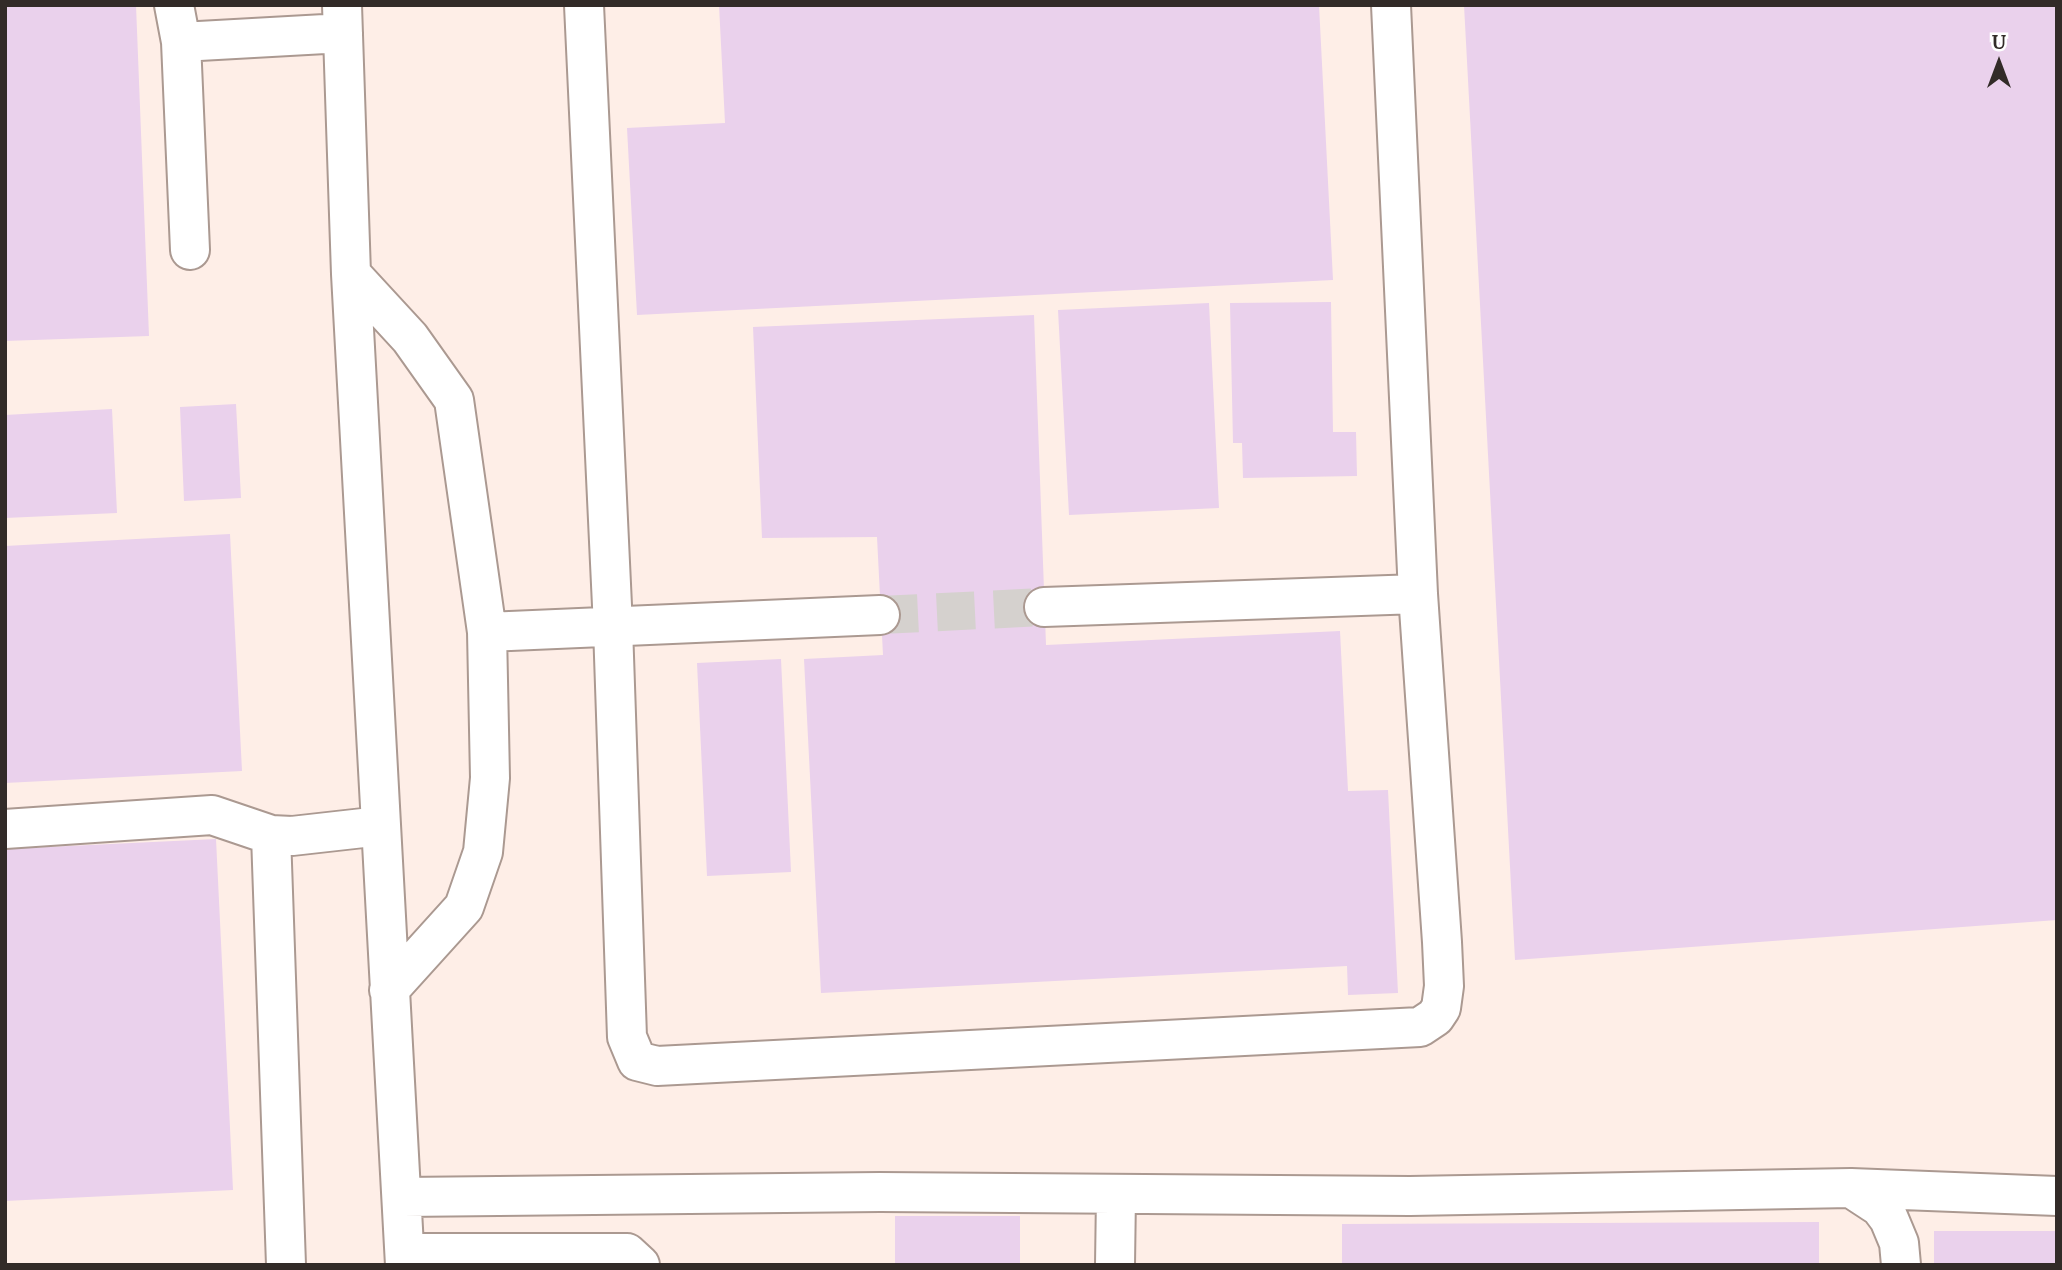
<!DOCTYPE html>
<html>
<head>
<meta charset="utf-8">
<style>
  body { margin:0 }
  #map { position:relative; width:2062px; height:1270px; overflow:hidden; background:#fefaf8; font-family:Lora,serif }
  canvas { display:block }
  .frame { position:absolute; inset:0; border:7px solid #322b28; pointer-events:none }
  .north { position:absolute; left:1964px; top:28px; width:70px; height:70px; -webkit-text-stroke:5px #fff; paint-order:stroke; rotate:0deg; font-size:19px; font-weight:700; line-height:28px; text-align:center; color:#322b28 }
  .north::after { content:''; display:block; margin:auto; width:24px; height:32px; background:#322b28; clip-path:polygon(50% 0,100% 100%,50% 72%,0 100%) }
</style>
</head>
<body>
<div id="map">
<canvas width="2062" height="1270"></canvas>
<div class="frame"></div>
<div class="north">U</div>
</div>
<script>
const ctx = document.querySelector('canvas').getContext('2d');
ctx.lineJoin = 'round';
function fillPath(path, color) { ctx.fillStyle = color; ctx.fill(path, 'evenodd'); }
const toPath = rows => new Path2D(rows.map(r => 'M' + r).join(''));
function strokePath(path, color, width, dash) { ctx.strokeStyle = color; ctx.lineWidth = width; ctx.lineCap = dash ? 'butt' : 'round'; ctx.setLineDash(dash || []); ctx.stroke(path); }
const built = toPath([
  [5,5,2057,5,2057,1265,5,1265]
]);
const building = toPath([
  [5,5,136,5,149,336,5,341],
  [719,5,1319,5,1333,280,637,315,627,128,725,123],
  [1464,5,2057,5,2057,920,1515,960],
  [1331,302,1333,432,1356,432,1357,476,1243,478,1242,443,1233,443,1230,303],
  [1209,303,1219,508,1069,515,1058,310],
  [1034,315,1046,645,1340,631,1348,791,1388,790,1398,993,1348,995,1347,966,821,993,804,659,883,655,877,537,762,538,753,327],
  [236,404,241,498,184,501,180,407],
  [112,409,117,513,5,518,5,415],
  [230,534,242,771,5,783,5,546],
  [781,659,791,872,707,876,697,663],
  [216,839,233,1190,5,1201,5,849],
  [895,1216,1020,1216,1020,1265,895,1265],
  [1819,1222,1819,1265,1342,1265,1342,1224],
  [1934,1231,2057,1231,2057,1265,1934,1265]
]);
const minorTunnel = toPath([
  [880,615,1044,607]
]);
const minor = toPath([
  [174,5,181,42,190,250],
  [342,5,351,274,405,1265],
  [584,5,613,627,627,1037,637,1061,657,1066,1420,1027,1435,1017,1441,1008,1444,986,1442,942,1418,594,1391,5],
  [181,42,343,33],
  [351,274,410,338,454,400,487,632,490,778,483,852,464,907,389,990],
  [1044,607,1418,594],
  [487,632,880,615],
  [5,829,212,815,271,835,292,836,381,826],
  [271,835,286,1265],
  [1851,1188,2057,1196],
  [403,1197,880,1192,1410,1196,1851,1188,1880,1207,1889,1219,1899,1243,1901,1265],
  [405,1253,627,1253,640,1265],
  [1115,1265,1116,1195]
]);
fillPath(built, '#feeee7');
fillPath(building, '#ead1ec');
strokePath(minorTunnel, '#d5d1ce', 38, [38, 19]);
strokePath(minor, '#ab9991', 42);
strokePath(minor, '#fff', 38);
</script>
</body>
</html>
